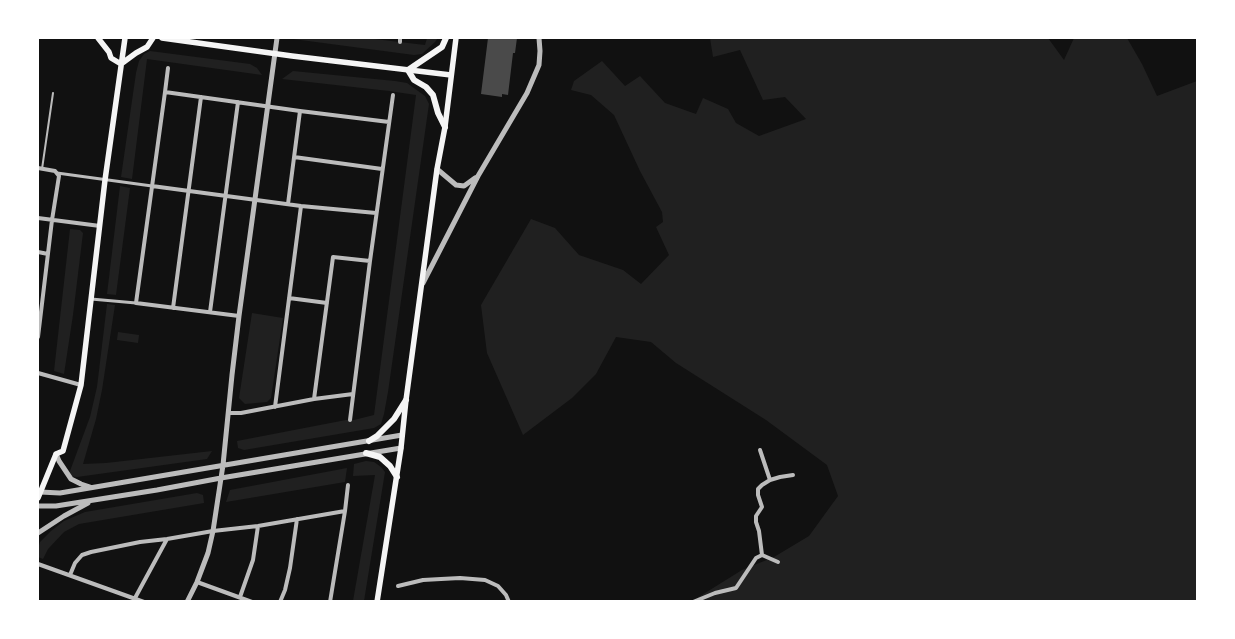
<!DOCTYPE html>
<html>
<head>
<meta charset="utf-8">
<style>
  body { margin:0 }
  #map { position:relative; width:1235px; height:639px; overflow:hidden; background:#111; font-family:"DM Sans",sans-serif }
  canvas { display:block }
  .frame { position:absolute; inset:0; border:39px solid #fff; pointer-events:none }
</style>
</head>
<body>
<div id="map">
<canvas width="1235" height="639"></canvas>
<div class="frame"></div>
</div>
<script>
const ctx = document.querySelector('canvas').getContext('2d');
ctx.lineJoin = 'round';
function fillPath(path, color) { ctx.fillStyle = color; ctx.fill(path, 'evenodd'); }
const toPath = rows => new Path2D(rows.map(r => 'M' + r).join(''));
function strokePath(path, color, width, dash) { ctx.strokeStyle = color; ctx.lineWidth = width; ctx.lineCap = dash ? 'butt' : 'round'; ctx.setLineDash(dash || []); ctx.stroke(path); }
const green = toPath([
  [291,38,366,38,425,45,427,38,438,38,435,42,422,54,414,55,293,39],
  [710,38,1048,38,1064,60,1074,38,1127,38,1142,64,1157,96,1197,81,1197,601,718,602,697,598,742,570,774,557,809,536,838,496,827,465,766,420,676,363,651,342,616,337,596,374,572,398,523,435,487,353,481,305,531,219,555,228,579,255,623,270,641,284,669,255,656,227,663,222,662,212,640,171,614,115,591,95,571,90,574,81,602,61,625,86,640,76,665,103,696,114,703,98,728,109,736,123,759,136,806,119,785,97,763,100,740,50,713,57],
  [150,51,250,64,257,68,262,75,147,59,132,179,121,177,136,73,139,61,144,54],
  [293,71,395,81,407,83,425,96,429,104,388,392,384,414,381,424,374,428,244,450,238,448,237,441,346,420,354,420,374,415,416,95,389,91,282,79],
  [120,186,130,188,116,295,107,294],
  [70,229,80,230,83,233,73,315,64,374,54,371],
  [107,304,115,305,102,390,96,419,83,464,106,463,212,451,207,459,77,477,70,476,70,471,90,417,97,387],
  [252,313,283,318,271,398,267,402,245,404,239,398],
  [118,332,139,335,138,343,117,340],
  [366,461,374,462,381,467,385,472,364,601,353,601,375,475,353,476,354,464],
  [347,468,345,482,226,502,230,490],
  [197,493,203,495,204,503,79,524,64,532,48,549,43,559,38,557,38,548,40,542,51,531,64,521,85,512]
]);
const building = toPath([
  [488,38,517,38,515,53,513,53,508,95,502,94,502,97,481,94]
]);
const service = toPath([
  [42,169,53,93]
]);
const pedestrian = toPath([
  [57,173,152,186],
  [91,299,136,303]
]);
const minor = toPath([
  [400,42,400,38],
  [165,92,168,68],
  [294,157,382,169],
  [38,168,55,171,59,176,52,220,38,337],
  [152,186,301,206,376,213],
  [288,204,300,111],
  [38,218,100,226],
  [38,252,48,254],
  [289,298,327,303],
  [173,308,201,97],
  [210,312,238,102],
  [239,316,136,303,165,92,300,111,389,122],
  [38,373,81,385],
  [314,399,333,257,370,261],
  [275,407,301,206],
  [228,413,241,413,314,399,353,394],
  [350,420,370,261,393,95],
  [760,450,770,480],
  [762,555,759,531,756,522,756,516,762,507,758,495,758,489,762,485,770,480,780,477,793,475],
  [38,564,144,602],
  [70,575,75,563,82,555,91,552,140,542,167,539,213,531,258,526,345,511],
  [197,582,252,602],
  [398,586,423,580,441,579,460,578,485,580,498,586,506,595,509,602],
  [240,597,253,560,258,526],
  [135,598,167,539],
  [280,602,285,590,290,568,297,519],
  [330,602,345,511,348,485],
  [693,602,715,593,736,588,756,558,762,555,778,562]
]);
const tertiary = toPath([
  [437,169,456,185,464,186,475,178],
  [423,283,478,176,527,93,539,65,540,51,539,38],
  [56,454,59,461,71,479,81,484,90,487],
  [40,492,60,493,402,435],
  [38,506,56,506,157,490,221,478,401,448],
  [38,533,64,516,88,503],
  [187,602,197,582,208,553,213,531,223,465,232,375,239,316,277,38]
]);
const secondary = toPath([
  [98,38,109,52,111,58,121,64],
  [162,38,292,56,451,75],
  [121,64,136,53,147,47,153,38],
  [38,498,56,454,63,451,81,385,105,180,125,38],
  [377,602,401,448,406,400,437,169,445,127,456,38]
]);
const primary = toPath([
  [445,127,438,113,433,95,426,87,414,80,408,70,442,47,446,38],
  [369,441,377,436,394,419,406,400],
  [366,453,380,457,390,466,397,477]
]);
fillPath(green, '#202020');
fillPath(building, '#4a4a4a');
strokePath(service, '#bcbcbc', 2);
strokePath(pedestrian, '#bcbcbc', 3);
strokePath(minor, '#bcbcbc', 4);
strokePath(tertiary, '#bcbcbc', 5);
strokePath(secondary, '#f5f5f5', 5.5);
strokePath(primary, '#f5f5f5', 6);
</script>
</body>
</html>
